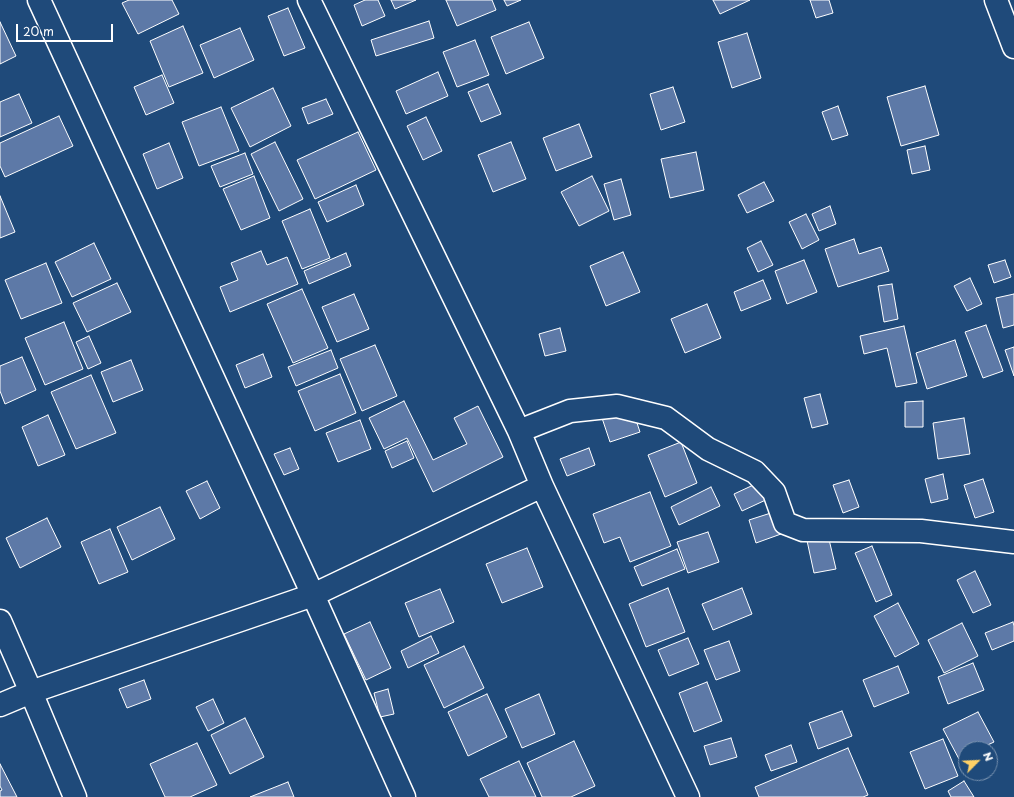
<!DOCTYPE html>
<html>
<head>
<meta charset="utf-8">
<style>
  body { margin:0 }
  #map { position:relative; width:1014px; height:797px; overflow:hidden; background:#1f4a7a; font-family:"Playpen Sans",sans-serif }
  canvas { display:block }
  .north { position:absolute; left:958px; top:741px; width:40px; height:40px; box-sizing:border-box; background:#1f4a7a; border:1px solid #7992af; border-radius:50%; rotate:66deg; font-size:11px; font-weight:700; line-height:16px; text-align:center; color:#fff }
  .north::after { content:''; display:block; margin:auto; width:14px; height:18px; background:#ffd166; clip-path:polygon(50% 0,100% 100%,50% 72%,0 100%) }
  .scale { position:absolute; left:16px; top:24px; width:97px; height:18px; box-sizing:border-box; border:2px solid #fff; border-top:0; padding-left:5px; font-size:12px; line-height:14px; white-space:nowrap; color:#fff; -webkit-text-stroke:3px #1f4a7a; paint-order:stroke }
</style>
</head>
<body>
<div id="map">
<canvas width="1014" height="797"></canvas>
<div class="north">N</div>
<div class="scale">20 m</div>
</div>
<script>
const ctx = document.querySelector('canvas').getContext('2d');
ctx.lineJoin = 'round';
function fillPath(path, color) { ctx.fillStyle = color; ctx.fill(path, 'evenodd'); }
const toPath = rows => new Path2D(rows.map(r => 'M' + r).join(''));
function strokePath(path, color, width, dash) { ctx.strokeStyle = color; ctx.lineWidth = width; ctx.lineCap = dash ? 'butt' : 'round'; ctx.setLineDash(dash || []); ctx.stroke(path); }
const building = toPath([
  [129,0,172,0,179,14,138,34,122,3,129,0],
  [365,0,378,0,385,16,362,26,354,5,365,0],
  [391,0,416,0,395,9,391,0],
  [446,0,492,0,496,10,457,26,446,0],
  [504,0,521,0,507,6,504,0],
  [713,0,750,0,720,14,713,0],
  [810,0,829,0,833,13,816,18,810,0],
  [288,8,305,48,284,56,268,16,288,8],
  [429,21,434,38,376,56,371,40,429,21],
  [0,22,16,56,0,64,0,22],
  [529,22,544,58,506,74,491,37,529,22],
  [183,26,203,73,169,87,150,41,183,26],
  [240,28,254,60,214,78,200,45,240,28],
  [747,33,761,78,732,88,718,42,747,33],
  [475,40,489,75,457,87,443,52,475,40],
  [438,72,448,96,406,114,396,91,438,72],
  [162,75,174,103,146,115,134,87,162,75],
  [488,84,501,114,481,122,468,92,488,84],
  [925,86,939,135,901,146,887,97,925,86],
  [673,87,685,122,661,130,650,94,673,87],
  [273,88,291,126,250,147,231,108,273,88],
  [19,94,32,123,0,137,0,102,19,94],
  [326,99,333,114,308,124,302,108,326,99],
  [838,106,848,135,832,140,822,112,838,106],
  [221,107,239,151,199,166,182,122,221,107],
  [59,116,73,146,5,177,0,166,0,143,59,116],
  [426,117,442,151,423,160,407,126,426,117],
  [579,124,592,157,556,171,543,138,579,124],
  [358,132,376,170,315,199,297,160,358,132],
  [275,142,303,199,279,211,251,154,275,142],
  [511,142,526,179,493,192,478,155,511,142],
  [169,143,183,178,157,189,143,154,169,143],
  [925,146,930,170,912,174,907,150,925,146],
  [696,152,704,190,670,198,661,159,696,152],
  [245,153,253,174,220,187,211,166,245,153],
  [254,176,270,218,241,230,223,189,254,176],
  [592,176,609,211,579,226,561,192,592,176],
  [621,179,631,215,614,220,604,184,621,179],
  [764,182,774,201,747,213,738,195,764,182],
  [356,185,364,205,327,222,318,202,356,185],
  [0,196,15,232,0,238,0,196],
  [830,206,836,224,819,231,812,214,830,206],
  [310,209,330,258,302,269,282,221,310,209],
  [806,214,819,240,802,249,789,222,806,214],
  [854,239,859,254,881,247,889,271,838,287,825,249,854,239],
  [761,241,773,265,758,272,747,248,761,241],
  [94,243,111,279,72,297,55,262,94,243],
  [261,251,267,265,287,257,298,284,230,312,220,287,238,280,231,263,261,251],
  [623,252,640,292,606,306,590,266,623,252],
  [346,253,351,266,309,284,304,271,346,253],
  [804,260,817,292,787,304,775,271,804,260],
  [1005,260,1011,277,994,283,988,265,1005,260],
  [46,263,62,303,21,319,5,280,46,263],
  [970,278,982,304,967,311,954,286,970,278],
  [763,280,771,299,741,311,734,292,763,280],
  [117,283,131,312,87,332,73,303,117,283],
  [892,284,898,319,884,322,878,286,892,284],
  [302,289,328,348,293,363,267,304,302,289],
  [354,294,369,329,337,342,322,307,354,294],
  [1014,294,1014,325,1003,328,996,298,1014,294],
  [707,304,721,338,685,353,671,319,707,304],
  [64,322,83,369,45,385,25,338,64,322],
  [986,325,1003,371,983,378,965,332,986,325],
  [904,326,917,383,896,387,887,348,864,354,860,336,904,326],
  [560,328,566,351,545,356,539,334,560,328],
  [89,336,101,363,88,369,76,342,89,336],
  [955,340,967,376,927,389,916,353,955,340],
  [375,345,397,396,362,411,340,359,375,345],
  [1014,347,1014,376,1005,350,1014,347],
  [331,350,338,368,296,386,288,367,331,350],
  [263,354,272,377,245,388,236,365,263,354],
  [22,357,36,390,5,404,0,391,0,366,22,357],
  [131,360,143,390,113,402,101,372,131,360],
  [340,374,356,413,315,431,298,391,340,374],
  [91,375,116,433,76,449,51,392,91,375],
  [820,394,828,424,812,428,804,398,820,394],
  [404,401,433,460,467,444,454,418,478,406,503,457,433,492,407,438,384,449,369,418,404,401],
  [923,401,923,427,905,427,905,402,923,401],
  [630,402,640,432,610,442,600,412,630,402],
  [48,415,65,455,38,466,22,427,48,415],
  [964,418,970,454,938,459,933,423,964,418],
  [360,420,371,449,338,462,326,433,360,420],
  [407,441,414,458,392,468,385,451,407,441],
  [681,442,697,483,665,497,648,455,681,442],
  [290,448,299,469,284,475,274,454,290,448],
  [589,448,595,465,567,476,560,459,589,448],
  [943,474,948,499,931,503,925,479,943,474],
  [983,479,994,512,975,518,964,485,983,479],
  [849,480,859,507,843,513,833,485,849,480],
  [207,481,220,508,200,519,186,491,207,481],
  [762,481,770,498,742,511,734,494,762,481],
  [711,487,720,506,679,525,671,507,711,487],
  [650,492,671,546,630,562,620,537,604,543,593,514,650,492],
  [160,507,175,539,132,560,117,527,160,507],
  [774,512,781,534,756,543,749,520,774,512],
  [47,518,61,547,20,568,6,538,47,518],
  [110,529,128,572,99,584,81,542,110,529],
  [827,531,836,569,814,573,806,536,827,531],
  [708,532,719,562,688,573,677,542,708,532],
  [872,546,892,595,876,602,855,553,872,546],
  [527,548,543,587,502,603,486,564,527,548],
  [677,549,685,569,642,586,634,567,677,549],
  [975,571,991,605,973,613,957,580,975,571],
  [668,588,685,632,646,647,629,604,668,588],
  [742,588,752,614,713,630,702,604,742,588],
  [440,589,454,622,419,637,405,603,440,589],
  [898,603,919,644,895,657,874,616,898,603],
  [370,622,391,668,366,680,344,634,370,622],
  [1013,622,1014,626,1014,641,992,650,985,633,1013,622],
  [962,623,978,656,944,673,928,640,962,623],
  [431,636,439,653,408,668,401,651,431,636],
  [688,638,699,664,669,676,658,650,688,638],
  [729,641,740,671,716,680,704,650,729,641],
  [464,646,484,688,444,708,424,665,464,646],
  [973,663,984,690,948,704,938,677,973,663],
  [898,666,909,693,874,707,863,680,898,666],
  [144,680,151,699,127,708,119,689,144,680],
  [707,682,722,721,694,732,679,693,707,682],
  [388,689,394,714,380,717,374,693,388,689],
  [487,694,507,737,468,756,448,712,487,694],
  [539,694,555,734,522,748,505,709,539,694],
  [213,699,224,723,208,731,196,707,213,699],
  [842,711,852,736,818,749,809,723,842,711],
  [978,712,994,742,979,749,966,749,966,756,959,759,943,729,978,712],
  [245,718,264,757,230,774,211,735,245,718],
  [731,738,737,757,710,765,704,746,731,738],
  [943,739,958,776,925,789,910,752,943,739],
  [574,741,595,786,571,797,542,797,527,763,574,741],
  [197,743,217,785,190,797,165,797,150,764,197,743],
  [791,745,797,762,771,771,765,755,791,745],
  [848,748,868,795,863,797,759,797,755,787,848,748],
  [519,761,536,797,489,797,480,779,519,761],
  [0,764,17,797,0,797,0,791,2,790,0,786,0,764],
  [964,781,974,797,951,797,948,791,964,781],
  [288,782,294,797,250,797,288,782]
]);
const minor = toPath([
  [39,0,313,595,404,797],
  [309,0,519,431,542,486,688,797],
  [996,0,1014,47],
  [519,431,570,411,617,406,666,418,708,449,755,472,774,492,785,523,803,530,921,531,1014,542],
  [0,621,31,692,313,595,542,486],
  [0,705,31,692,75,797]
]);
fillPath(building, '#5d79a7');
strokePath(building, '#fff', 1);
strokePath(minor, '#fff', 25);
strokePath(minor, '#1f4a7a', 22);
</script>
</body>
</html>
